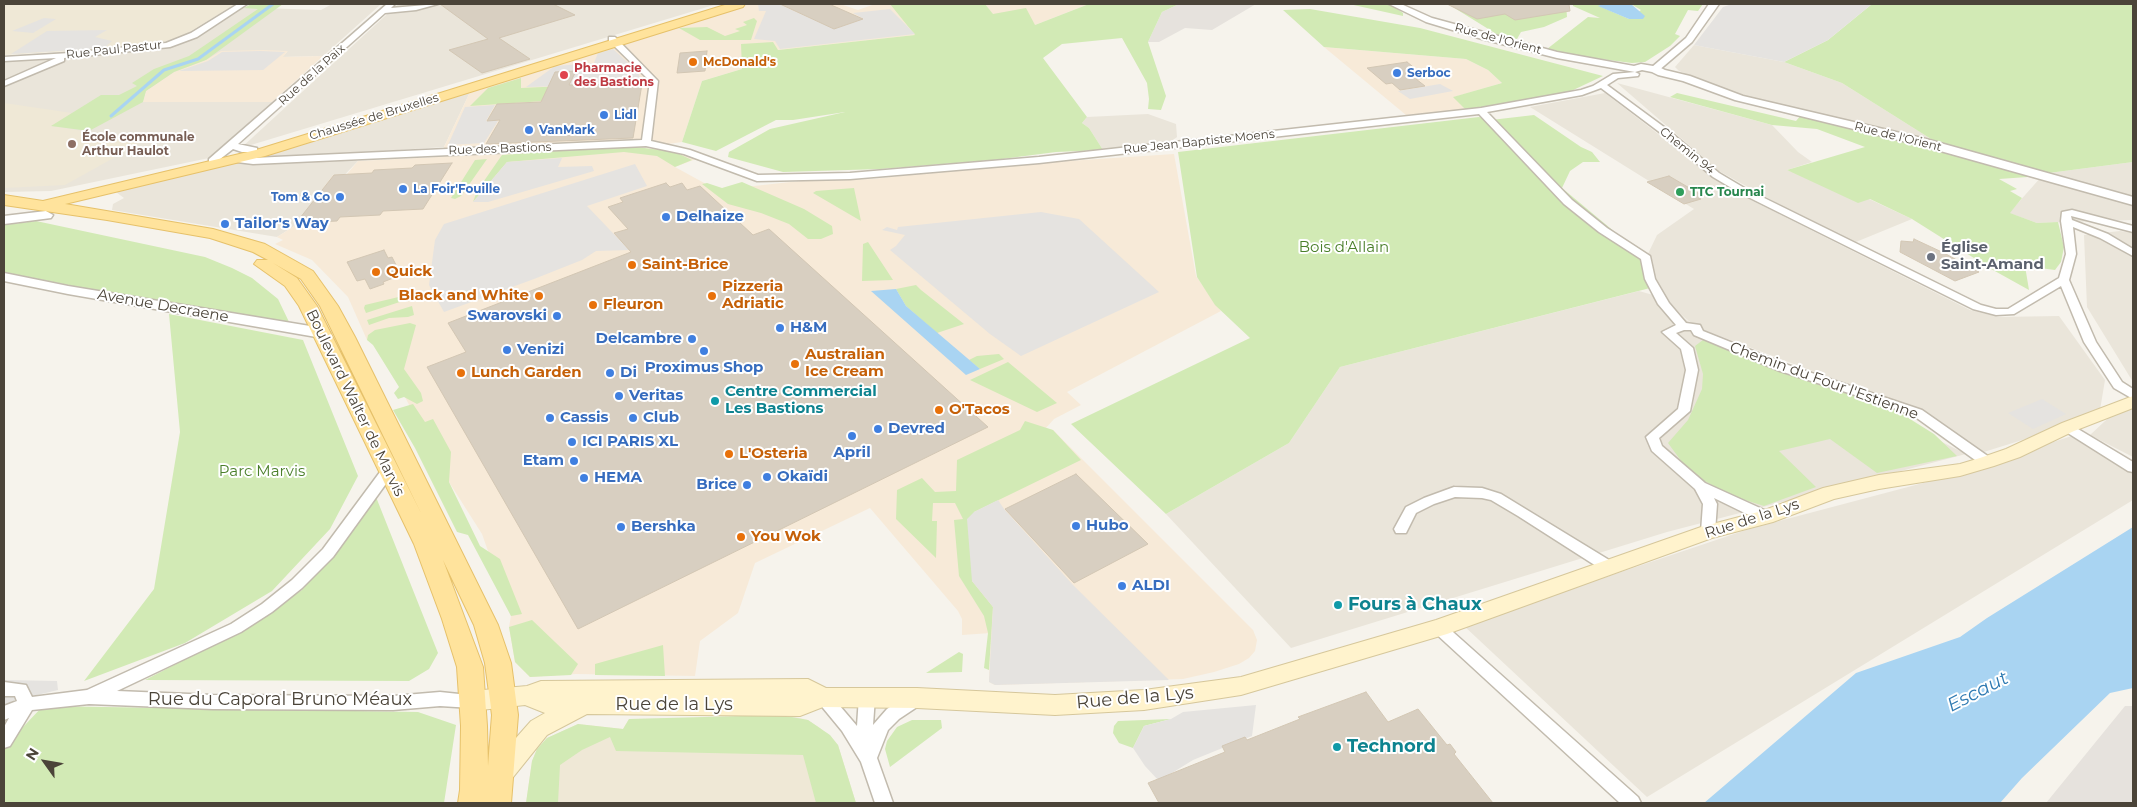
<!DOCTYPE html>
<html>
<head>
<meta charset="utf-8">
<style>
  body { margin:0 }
  #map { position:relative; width:2137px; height:807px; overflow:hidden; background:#f6f3ec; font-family:Montserrat,sans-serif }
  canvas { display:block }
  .frame { position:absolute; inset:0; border:5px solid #4b4439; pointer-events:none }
  .north { position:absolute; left:20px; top:737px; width:50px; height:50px; -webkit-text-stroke:4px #fff; paint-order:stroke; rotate:302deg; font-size:14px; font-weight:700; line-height:20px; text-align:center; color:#4b4439 }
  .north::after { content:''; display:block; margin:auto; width:18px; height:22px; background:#4b4439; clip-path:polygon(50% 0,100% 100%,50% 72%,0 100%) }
</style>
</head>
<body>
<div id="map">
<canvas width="2137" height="807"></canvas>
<div class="frame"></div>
<div class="north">N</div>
</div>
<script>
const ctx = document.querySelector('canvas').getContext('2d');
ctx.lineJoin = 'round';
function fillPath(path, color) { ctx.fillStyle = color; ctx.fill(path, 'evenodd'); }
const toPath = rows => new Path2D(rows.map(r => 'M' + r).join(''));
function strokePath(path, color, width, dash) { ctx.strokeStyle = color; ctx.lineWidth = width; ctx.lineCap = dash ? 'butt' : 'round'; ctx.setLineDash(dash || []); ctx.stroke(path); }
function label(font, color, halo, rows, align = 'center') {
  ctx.font = font + ' Montserrat,sans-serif'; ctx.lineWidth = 4; ctx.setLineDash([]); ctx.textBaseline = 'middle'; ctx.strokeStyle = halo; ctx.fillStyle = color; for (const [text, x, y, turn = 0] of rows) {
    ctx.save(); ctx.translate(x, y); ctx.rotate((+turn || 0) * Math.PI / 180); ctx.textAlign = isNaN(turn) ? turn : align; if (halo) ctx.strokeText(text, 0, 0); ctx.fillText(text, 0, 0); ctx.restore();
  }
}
const residential = toPath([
  [332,4,380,5,323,56,282,57,287,52,206,60,146,91,143,102,272,102,209,158,51,191,4,192,4,56,85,50,183,36,230,7,321,10],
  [393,4,717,4,241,148,397,5],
  [1694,45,1784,62,1842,83,1939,144,1743,97,1679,71,1675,67],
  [1617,83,1772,125,1798,152,1812,162,1787,170,1869,199,1912,219,1851,244,1719,171],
  [470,92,444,147,274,158,266,155],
  [1605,93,1731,190,1970,310,1999,317,2059,316,2105,380,2099,416,1971,456,1910,408,1696,327,1677,311,1702,334,1862,402,1966,454,1667,532,1291,648,1166,514,1289,443,1340,367,1639,291,1660,297,1646,258,1657,235,1694,209,1530,107],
  [1148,114,1176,124,1177,137,1169,143,1103,150,1089,128,1082,123,1087,117],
  [338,158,358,161,296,225,277,237,112,210,113,204,124,198,116,192,229,164],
  [2133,162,2133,220,2037,223,2009,213,2042,176,2041,174],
  [2120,231,2133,233,2133,382,2087,307,2084,235],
  [2133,395,2133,457,2090,435],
  [2081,433,2133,472,2133,500,1647,797,1463,625,1749,529,1942,478]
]);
const commercial = toPath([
  [746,4,840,4,858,10,875,4,892,4,916,35,778,50,742,69,702,81,682,142,639,148,673,150,696,159,675,167,717,190,800,181,872,179,993,166,1174,154,1196,276,1221,311,1067,392,1081,405,1054,419,1046,428,1053,430,1253,630,1257,640,1255,651,1249,658,1239,664,1214,672,1183,679,995,685,989,682,989,678,991,633,962,635,962,619,958,611,870,508,755,563,738,613,700,641,695,676,576,674,530,677,515,662,509,627,511,616,482,534,449,482,377,343,367,340,348,297,312,260,275,244,283,240,277,237,296,225,333,175,347,174,358,161,437,157,444,147,470,92],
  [985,4,1089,4,1035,25,992,14],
  [1324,47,1466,59,1488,70,1502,83,1454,97,1466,110,1406,115],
  [263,50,288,51,283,57,323,56,272,102,143,102,146,91,174,72,206,60,221,51]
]);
const industrial = toPath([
  [1179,4,1256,4,1212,30,1185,28,1159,42,1148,42,1162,12],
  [2125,706,2133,706,2133,803,2046,803]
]);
const education = toPath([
  [4,4,236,4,183,36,150,46,4,55],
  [4,103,72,113,52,126,144,141,65,185,4,188],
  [795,717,808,720,820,728,838,745,856,803,526,803,532,761,537,749,547,738,578,724,623,729,629,719]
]);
const green = toPath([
  [251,4,283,4,206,60,174,72,146,91,143,102,89,131,51,126,101,95,119,95,137,86,132,83,154,69,189,56,258,9,244,8],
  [890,4,985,4,993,14,1026,8,1035,25,1089,4,1179,4,1162,12,1148,42,1166,96,1161,110,1148,109,1149,99,1147,83,1122,38,1062,44,1043,58,1087,117,1082,123,1089,128,1103,150,1056,152,994,160,880,169,783,172,728,157,729,152,770,129,845,112,793,120,776,120,716,151,682,142,702,81,742,69,741,44,773,42,778,50,915,35],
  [1349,4,1390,4,1403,13,1403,16],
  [1448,4,1566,4,1567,17,1544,27,1521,32,1517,39,1498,35],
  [1573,4,1603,4,1599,6,1629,19,1641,10,1631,4,1703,4,1698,11,1688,10,1675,34,1680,36,1670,46,1645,62,1632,63,1577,56,1547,49,1588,17,1600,18,1573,6],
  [1872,4,2133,4,2133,162,2041,174,1939,144,1842,83,1784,62,1828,40],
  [1310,9,1420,28,1603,76,1569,92,1466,110,1453,97,1502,83,1488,70,1466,59,1324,47,1283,10],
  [754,18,757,21,751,40,700,40,679,28,707,27,725,36,740,31,735,29,747,25,743,22],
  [521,78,521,88,586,85,558,100,470,106,488,88],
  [1677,93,1796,121,1801,115,2042,176,1999,179,2017,189,2010,191,2022,198,2010,213,2037,223,2058,222,2064,247,2061,262,2055,270,2025,266,2029,290,1993,270,1912,219,1870,199,1858,203,1787,170,1865,147,1817,129,1772,125,1670,97],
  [1534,115,1581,147,1592,152,1600,162,1583,162,1570,171,1562,188,1646,258,1654,287,1340,367,1289,443,1166,514,1071,424,1250,338,1215,305,1197,277,1178,152,1479,117,1491,120],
  [629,146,675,152,692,160,675,167,657,156,624,152,507,162,473,202,477,191,502,155],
  [487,159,461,196,455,199,451,198,475,160],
  [742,182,804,209,832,226,833,234,821,239,808,239,789,224,761,213,728,204,702,184,707,183,722,188],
  [854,188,861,221,813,193,816,191],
  [36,221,205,257,232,268,252,278,278,299,290,324,93,290,4,272,4,225],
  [868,242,893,280,862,281,863,244],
  [916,285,921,290,964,324,937,333,906,306,896,289],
  [411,294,412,298,366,313,364,308,365,305],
  [412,306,414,315,408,317,389,318,369,325,367,320],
  [169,314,303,340,358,476,330,529,272,591,185,643,84,681,154,589,180,432],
  [410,323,416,325,404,369,421,393,423,401,417,404,404,397,398,399,394,393,399,387,373,345,367,340,368,335,375,330],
  [1703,340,1793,376,1894,409,1934,434,1957,456,1877,473,1830,439,1779,451,1816,487,1764,506,1732,496,1690,473,1668,443,1688,420,1702,389,1703,374,1695,346],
  [999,354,1004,359,980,369,969,360,977,356],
  [1008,362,1057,403,1037,412,970,380],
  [413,404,425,422,433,419,451,452,449,482,480,546,500,559,522,614,511,616,468,535,457,532,415,448,393,410],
  [1025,421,1053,430,1081,460,974,512,972,581,993,607,989,670,984,668,988,633,984,616,959,576,954,520,963,519,955,503,933,503,932,521,937,521,936,558,896,519,897,490,922,478,935,492,956,491,957,460,1020,430],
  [376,497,438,653,429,669,409,681,145,680,248,627,302,590],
  [532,620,578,664,571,675,530,677,515,662,509,627],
  [663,645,665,676,595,675,595,664],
  [959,652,963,654,962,672,926,673],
  [43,706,418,712,456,725,444,803,4,803,4,747],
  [780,715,808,720,830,735,838,745,856,803,816,803,803,755,616,751,610,737,582,750,560,765,558,803,526,803,532,761,537,749,547,738,578,724,623,729,629,719],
  [1171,719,1144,726,1133,748,1119,743,1113,733,1114,726,1118,721],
  [912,720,941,720,942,728,890,767,885,749,887,741,897,727]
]);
const parking = toPath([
  [758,4,786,4,785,7,834,29,864,19,853,13,890,9,915,34,780,49,775,41,754,39,766,11,759,11],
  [1732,4,1872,4,1828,40,1784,62,1694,45,1723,7],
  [44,18,56,19,33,33,12,31],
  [107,30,95,37,112,41,104,48,11,54,47,31],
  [613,49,638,72,642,84,526,87,555,66,594,63,598,53],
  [222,52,260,51,285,52,263,70,179,71,208,61],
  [1440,84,1453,91,1410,99,1398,91],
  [495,105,486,121,498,121,484,143,448,145,465,107],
  [562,158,558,167,592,166,594,171,488,202,473,202,507,162],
  [635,164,647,186,587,206,629,250,596,251,582,260,534,279,444,312,429,285,435,240,444,224],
  [1041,212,1079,219,1159,292,1021,356,990,334,890,250,896,246,905,235,882,230,887,227,897,230,898,227],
  [2042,399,2066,414,2033,429,2008,413],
  [998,500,1004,509,1073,585,1169,680,995,685,989,682,993,607,972,581,967,519,974,512],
  [4,680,57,681,58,690,12,701,4,709],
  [1256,705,1252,736,1193,760,1159,781,1145,766,1133,748,1144,726,1171,719,1183,712]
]);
const water = toPath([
  [1603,4,1631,4,1645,16,1643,19,1629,19,1598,6],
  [896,289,906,306,980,369,966,375,871,291],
  [2133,527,2133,688,2110,693,2022,778,2000,803,1704,803,1856,673,1960,637,1987,618]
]);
const stream = toPath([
  [111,116,164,70,198,59,273,4]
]);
const building = toPath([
  [440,4,553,4,575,15,499,38,530,59,482,73,449,50,488,39,440,4],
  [780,4,829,4,863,19,834,29,780,4],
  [1447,4,1569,4,1570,11,1515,20,1505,14,1477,19,1447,4],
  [707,51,705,71,677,73,680,53,707,51],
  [1407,62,1427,78,1416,79,1425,86,1400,90,1392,83,1386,84,1367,68,1407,62],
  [576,71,569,85,642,84,633,138,486,144,500,120,487,121,497,104,541,102,555,72,576,71],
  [452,163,423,209,383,211,380,215,340,217,337,221,296,223,334,175,372,173,374,170,412,168,415,165,452,163],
  [1669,176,1703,196,1698,198,1701,199,1684,204,1647,182,1669,176],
  [666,183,670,187,682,183,687,190,700,186,753,235,769,229,988,427,578,629,427,367,466,352,448,323,631,252,614,233,628,229,608,207,623,202,620,198,666,183],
  [1914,239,1944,253,1979,272,1955,281,1900,252,1901,241,1913,242,1914,239],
  [384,250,388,258,392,257,401,275,383,282,384,284,370,289,365,279,357,281,347,262,384,250],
  [1076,474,1148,544,1074,583,1005,509,1076,474],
  [1366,692,1388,722,1418,709,1447,745,1450,744,1456,752,1454,754,1493,803,1159,803,1148,783,1225,752,1222,746,1245,737,1247,740,1300,719,1298,717,1366,692]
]);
const minor = toPath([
  [238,4,247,4,197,37,170,47,64,58,64,61,4,86,4,81,56,58,4,61,4,57,70,53,166,43,191,33,238,4],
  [387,4,395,4,391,8,438,4,416,10,385,13,238,144,257,148,257,152,242,152,233,149,215,163,209,163,209,159,387,4],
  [1709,4,1719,4,1692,42,1658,71,1652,71,1652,67,1686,38,1709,4],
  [609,37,615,37,658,81,651,141,690,150,758,175,850,173,1039,157,1481,108,1581,90,1593,86,1613,74,1635,72,1639,74,1638,76,1618,78,1607,85,1668,130,1719,173,1746,189,1981,305,1996,309,2008,309,2059,278,2066,254,2061,221,2062,212,2072,210,2133,226,2133,232,2071,216,2072,220,2108,234,2133,249,2133,256,2100,238,2073,227,2076,254,2069,280,2096,342,2122,382,2133,389,2133,399,2114,388,2084,342,2061,286,2014,314,1996,315,1973,309,1740,193,1713,177,1662,134,1601,88,1582,95,1487,112,1572,200,1607,228,1650,256,1655,279,1669,303,1686,323,1700,325,1703,331,1788,365,1922,410,1992,459,1994,462,1992,465,1982,465,1914,416,1883,404,1780,371,1694,335,1691,330,1684,330,1676,333,1693,348,1698,370,1690,411,1659,438,1662,446,1705,483,1771,513,1773,517,1771,521,1766,522,1761,521,1714,498,1717,504,1715,532,1713,536,1708,537,1703,536,1701,532,1703,504,1695,489,1652,451,1646,437,1678,409,1686,370,1681,349,1662,332,1676,325,1658,304,1645,279,1641,259,1599,232,1564,204,1479,114,1039,163,850,179,757,181,684,154,646,146,253,164,237,162,232,159,237,156,253,158,642,140,650,81,609,41,609,37],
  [2068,423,2133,462,2133,472,2128,471,2063,430,2062,427,2063,424,2068,423],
  [388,466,393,468,395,471,393,474,333,557,302,588,272,612,241,632,117,691,213,695,393,696,440,692,478,696,480,701,478,706,472,708,440,706,393,710,213,709,89,704,32,710,10,746,4,748,4,727,9,718,4,720,4,706,17,701,15,696,4,696,4,682,26,685,32,697,87,690,231,624,262,604,292,580,323,549,383,468,388,466],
  [1454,487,1482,488,1501,494,1614,563,1616,567,1614,571,1609,572,1604,571,1518,516,1491,500,1482,498,1455,497,1434,504,1416,513,1406,533,1396,533,1394,529,1406,507,1424,498,1454,487],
  [1439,622,1444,624,1638,797,1641,803,1620,803,1434,632,1431,628,1434,624,1439,622],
  [822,690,828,692,857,726,859,697,861,692,867,690,873,692,875,697,873,725,887,709,911,693,917,691,923,693,925,698,923,703,899,719,888,730,877,758,893,803,875,803,861,762,842,731,814,697,816,692,822,690]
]);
const tertiary = toPath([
  [1389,4,1401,4,1432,18,1557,52,1634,66,1641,64,1659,67,1665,70,1690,76,1743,96,1926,139,2133,197,2133,205,1919,145,1735,100,1683,81,1658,75,1652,72,1642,70,1635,72,1557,58,1482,39,1426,22,1389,4],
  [46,211,53,215,51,218,4,224,4,216,46,211],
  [4,273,68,286,322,328,327,330,330,333,327,336,322,338,68,294,4,281,4,273]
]);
const secondary = toPath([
  [2133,396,2133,408,2074,431,2020,457,1994,466,1960,476,1879,489,1834,499,1773,522,1712,538,1447,634,1241,695,1144,710,1055,715,917,708,823,707,800,716,587,714,547,735,510,781,501,784,492,781,489,773,492,765,531,721,545,713,525,705,472,711,464,708,461,701,464,694,472,691,527,686,541,681,808,679,826,688,917,688,1055,695,1144,690,1241,677,1436,620,1701,527,1762,511,1823,488,1879,475,1960,464,1980,458,2006,449,2062,423,2133,396]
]);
const primary = toPath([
  [728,4,745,4,743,7,265,156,65,204,213,229,265,244,313,271,338,306,355,337,498,625,511,663,518,715,511,803,458,803,460,790,461,726,457,667,442,619,414,544,299,306,285,286,254,264,257,260,268,260,253,252,210,238,107,220,4,205,4,195,43,201,256,150,728,4],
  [273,263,301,279,320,306,421,513,317,306,297,278,273,263],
  [443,560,474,625,485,663,492,715,488,766,487,726,483,667,443,560]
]);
const markers = [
  [693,62,5,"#e8710a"],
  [1397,73,5,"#3f7fe0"],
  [564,75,5,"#e0444e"],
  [604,115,5,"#3f7fe0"],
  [529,130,5,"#3f7fe0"],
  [72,144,5,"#8d6e63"],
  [403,189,5,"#3f7fe0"],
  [1680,192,5,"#2e9e5b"],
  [340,197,5,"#3f7fe0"],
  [666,217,5,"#3f7fe0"],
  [225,224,5,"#3f7fe0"],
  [1931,257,5,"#6b7280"],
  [632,265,5,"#e8710a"],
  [376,272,5,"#e8710a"],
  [539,296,5,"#e8710a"],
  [712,296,5,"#e8710a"],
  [593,305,5,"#e8710a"],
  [557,316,5,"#3f7fe0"],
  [780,328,5,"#3f7fe0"],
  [692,339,5,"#3f7fe0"],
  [507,350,5,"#3f7fe0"],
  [704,351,5,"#3f7fe0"],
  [795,364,5,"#e8710a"],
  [461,373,5,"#e8710a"],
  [610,373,5,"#3f7fe0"],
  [619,396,5,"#3f7fe0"],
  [715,401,5,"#0f9aa8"],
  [939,410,5,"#e8710a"],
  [550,418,5,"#3f7fe0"],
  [633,418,5,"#3f7fe0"],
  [878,429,5,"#3f7fe0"],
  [852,436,5,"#3f7fe0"],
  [572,442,5,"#3f7fe0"],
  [729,454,5,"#e8710a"],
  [574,461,5,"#3f7fe0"],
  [767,477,5,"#3f7fe0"],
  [584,478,5,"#3f7fe0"],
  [747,485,5,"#3f7fe0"],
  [1076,526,5,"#3f7fe0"],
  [621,527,5,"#3f7fe0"],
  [741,537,5,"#e8710a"],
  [1122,586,5,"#3f7fe0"],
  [1338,605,5,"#0f9aa8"],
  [1337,747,5,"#0f9aa8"]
];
const farStreetnames = [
  ["Rue de l'Orient",1498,39,15],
  ["Rue Paul Pastur",114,50,-6],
  ["Rue de la Paix",312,75,-42],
  ["Chaussée de Bruxelles",374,117,-17],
  ["Rue de l'Orient",1898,137,14],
  ["Rue Jean Baptiste Moens",1199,142,-6],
  ["Rue des Bastions",500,149,-2],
  ["Chemin 94",1687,151,39]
];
const farFoodnames = [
  ["McDonald's",703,62]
];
const farHealthnames = [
  ["Pharmacie",574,68],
  ["des Bastions",574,82]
];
const farShopnames = [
  ["Serboc",1407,73],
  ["Lidl",614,115],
  ["VanMark",539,130],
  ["La Foir'Fouille",413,189],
  ["Tom & Co",330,197,"right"]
];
const farEducationnames = [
  ["École communale",82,137],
  ["Arthur Haulot",82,151]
];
const farLeisurenames = [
  ["TTC Tournai",1690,192]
];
const shopNames = [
  ["Delhaize",676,217],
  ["Tailor's Way",235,224],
  ["Swarovski",547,316,"right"],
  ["H&M",790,328],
  ["Delcambre",682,339,"right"],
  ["Venizi",517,350],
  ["Proximus Shop",704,368,"center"],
  ["Di",620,373],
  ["Veritas",629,396],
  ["Cassis",560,418],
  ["Club",643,418],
  ["Devred",888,429],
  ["ICI PARIS XL",582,442],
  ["April",852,453,"center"],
  ["Etam",564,461,"right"],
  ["Okaïdi",777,477],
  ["HEMA",594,478],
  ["Brice",737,485,"right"],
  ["Hubo",1086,526],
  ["Bershka",631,527],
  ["ALDI",1132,586]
];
const parkNames = [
  ["Bois d'Allain",1344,248],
  ["Parc Marvis",262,472]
];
const worshipNames = [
  ["Église",1941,248],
  ["Saint-Amand",1941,265]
];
const foodNames = [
  ["Saint-Brice",642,265],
  ["Quick",386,272],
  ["Pizzeria",722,287],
  ["Adriatic",722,304],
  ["Black and White",529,296,"right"],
  ["Fleuron",603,305],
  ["Australian",805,355],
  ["Ice Cream",805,372],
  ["Lunch Garden",471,373],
  ["O'Tacos",949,410],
  ["L'Osteria",739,454],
  ["You Wok",751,537]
];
const streetNames = [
  ["Avenue Decraene",163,306,10],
  ["Chemin du Four l'Estienne",1824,381,20],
  ["Boulevard Walter de Marvis",355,403,64],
  ["Rue de la Lys",1752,519,-18]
];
const cultureNames = [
  ["Centre Commercial",725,392],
  ["Les Bastions",725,409]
];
const nearCulturenames = [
  ["Fours à Chaux",1348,605],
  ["Technord",1347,747]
];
const nearStreetnames = [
  ["Rue de la Lys",1135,698,-5],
  ["Rue du Caporal Bruno Méaux",280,700],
  ["Rue de la Lys",674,705]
];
const nearWaternames = [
  ["Escaut",1978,692,-27]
];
fillPath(residential, '#eae5da');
fillPath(commercial, '#f7ead8');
fillPath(industrial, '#e6e2dd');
fillPath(education, '#efe8d6');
fillPath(green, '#d2eab5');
fillPath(parking, '#e5e3e0');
fillPath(water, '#a9d4f2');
strokePath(stream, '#a9d4f2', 3);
fillPath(building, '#d8cfc1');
strokePath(building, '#d3c7b4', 1);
strokePath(minor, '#c2bbae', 3);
strokePath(tertiary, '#c2bbae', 3);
strokePath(secondary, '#d6c79b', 2);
strokePath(primary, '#e6c16a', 2);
fillPath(minor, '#fff');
fillPath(tertiary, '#fff');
fillPath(secondary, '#fff3cd');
fillPath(primary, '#ffe39c');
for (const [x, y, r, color] of markers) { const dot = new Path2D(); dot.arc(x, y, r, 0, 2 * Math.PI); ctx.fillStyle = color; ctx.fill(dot); strokePath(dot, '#fff', 2); }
label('12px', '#4b4439', '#fff', farStreetnames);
label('bold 12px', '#c56008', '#fff', farFoodnames, 'left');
label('bold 12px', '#be3a42', '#fff', farHealthnames, 'left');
label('bold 12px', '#366cbe', '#fff', farShopnames, 'left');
label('bold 12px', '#785e54', '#fff', farEducationnames, 'left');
label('bold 12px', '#27864d', '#fff', farLeisurenames, 'left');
label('bold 15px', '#366cbe', '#fff', shopNames, 'left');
label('15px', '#4a7f2a', '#fff', parkNames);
label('bold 15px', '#5b616d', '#fff', worshipNames, 'left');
label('bold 15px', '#c56008', '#fff', foodNames, 'left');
label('15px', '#4b4439', '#fff', streetNames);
label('bold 15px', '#0d838f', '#fff', cultureNames, 'left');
label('bold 18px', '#0d838f', '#fff', nearCulturenames, 'left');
label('18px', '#4b4439', '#fff', nearStreetnames);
label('italic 19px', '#2e7ab2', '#fff', nearWaternames);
</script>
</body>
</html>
